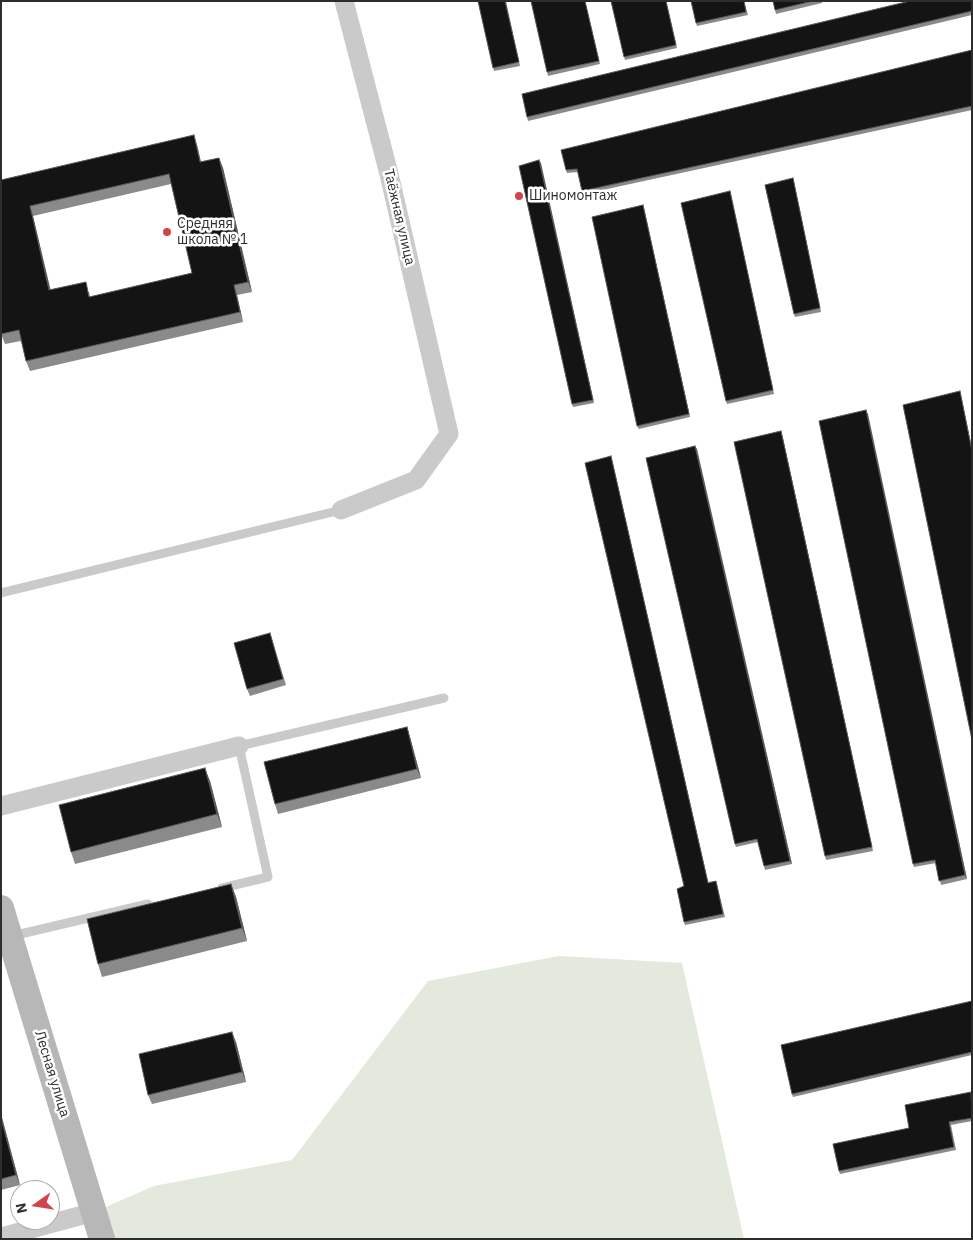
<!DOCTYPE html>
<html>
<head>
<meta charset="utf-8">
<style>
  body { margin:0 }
  #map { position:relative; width:973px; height:1240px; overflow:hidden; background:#fff; font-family:"IBM Plex Sans",sans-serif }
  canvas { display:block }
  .frame { position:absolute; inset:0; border:2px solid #2d2d2d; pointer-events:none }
  .north { position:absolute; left:10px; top:1180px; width:50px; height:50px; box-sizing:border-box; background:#fff; border:1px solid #ababab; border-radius:50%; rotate:257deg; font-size:14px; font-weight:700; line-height:20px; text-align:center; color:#2d2d2d }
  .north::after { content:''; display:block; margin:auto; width:18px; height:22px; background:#d0444b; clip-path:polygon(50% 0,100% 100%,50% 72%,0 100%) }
</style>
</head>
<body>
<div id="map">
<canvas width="973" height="1240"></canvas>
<div class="frame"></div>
<div class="north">N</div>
</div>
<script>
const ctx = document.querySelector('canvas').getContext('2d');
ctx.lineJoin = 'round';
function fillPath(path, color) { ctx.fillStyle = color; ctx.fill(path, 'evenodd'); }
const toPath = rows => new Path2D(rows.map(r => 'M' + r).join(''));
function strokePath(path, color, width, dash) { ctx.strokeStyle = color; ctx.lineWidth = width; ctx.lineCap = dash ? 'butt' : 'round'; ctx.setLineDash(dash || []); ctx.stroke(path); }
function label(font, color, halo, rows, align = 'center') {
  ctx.font = font + ' "IBM Plex Sans",sans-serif'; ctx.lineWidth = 5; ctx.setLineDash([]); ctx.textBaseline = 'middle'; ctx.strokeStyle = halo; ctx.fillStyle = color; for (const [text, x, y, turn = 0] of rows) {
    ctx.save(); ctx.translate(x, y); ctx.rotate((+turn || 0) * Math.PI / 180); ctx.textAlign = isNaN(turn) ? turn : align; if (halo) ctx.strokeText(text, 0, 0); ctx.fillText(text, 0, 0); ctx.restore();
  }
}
const green = toPath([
  [559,956,682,963,744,1239,102,1239,94,1212,154,1186,292,1160,428,981]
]);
const lane = toPath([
  [1,593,341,510],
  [222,888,268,877,239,746,444,698],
  [12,936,148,904]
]);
const street = toPath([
  [341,510,416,480,449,434,389,174,344,1],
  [1,806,239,746],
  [1,1237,94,1212]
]);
const secondary = toPath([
  [1,908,102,1239]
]);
const wall = toPath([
  [478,1,506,1,520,66,494,71],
  [531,1,585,1,600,64,548,76],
  [611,1,666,1,677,48,625,60],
  [744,1,748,15,697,26,696,23],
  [773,1,822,1,822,3,776,14],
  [972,1,972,15,528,121,527,117],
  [972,50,972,110,584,194,578,172,567,173,566,170],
  [197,145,201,162,219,158,223,168,252,292,237,295,243,322,30,371,26,361,21,341,5,344,1,334,1,180],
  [171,184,192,273,90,297,89,292,50,290,33,216],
  [539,160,594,403,573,407,572,404],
  [793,178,821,312,795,317,794,314],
  [730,191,774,394,727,404,726,401],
  [643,205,690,417,639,429,637,426],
  [866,410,967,879,941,885,936,863,914,867,913,864],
  [782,434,873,851,826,860,825,856],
  [695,446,792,864,765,870,758,842,736,847,735,844],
  [612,460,708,882,716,881,725,917,685,925,684,922,684,886],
  [270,633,286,685,250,696,247,689],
  [407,727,410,737,421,778,278,814,275,804],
  [210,781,222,827,75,864,71,852],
  [231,884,236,897,247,941,102,977,98,964],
  [972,1001,972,1055,793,1097,792,1094],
  [236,1042,246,1082,152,1104,148,1095],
  [972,1094,972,1121,951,1125,956,1150,840,1174,839,1171,909,1128],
  [1,1114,20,1185,1,1190]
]);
const shadedWall = toPath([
  [194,135,197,145,203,172,200,162],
  [219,158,223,168,252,292,248,282],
  [539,160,541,163,594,403,593,400],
  [793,178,794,182,821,312,820,308],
  [730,191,731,195,774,394,773,390],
  [643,205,644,208,690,417,689,414],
  [30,206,33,216,53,300,49,290],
  [234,285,237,295,243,322,240,312],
  [960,391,972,448,972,451],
  [866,410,868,414,967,879,965,875],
  [781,431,782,434,873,851,872,847],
  [695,446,697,449,792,864,790,861],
  [611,456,612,460,709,886,708,883],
  [407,727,410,737,421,778,417,769],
  [205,768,210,781,222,827,217,814],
  [231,884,236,897,247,941,242,928],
  [232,1032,236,1042,246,1082,242,1072],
  [1,1114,20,1185,16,1175,1,1118]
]);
const building = toPath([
  [478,1,505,1,519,62,493,68,478,1],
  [531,1,585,1,599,61,547,72,531,1],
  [611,1,666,1,676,45,624,57,611,1],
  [691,1,744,1,746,12,696,23,691,1],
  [773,1,813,1,775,10,773,1],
  [910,1,972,1,972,11,527,117,522,94,910,1],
  [972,50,972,106,582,191,577,169,566,170,561,150,972,50],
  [194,135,200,162,219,158,248,282,234,285,240,312,26,361,19,330,1,334,1,180,194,135],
  [169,174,192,273,89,297,86,282,49,290,30,206,169,174],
  [539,160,593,400,572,404,519,166,539,160],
  [793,178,820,308,794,314,765,185,793,178],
  [730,191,773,390,726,401,681,203,730,191],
  [643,205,689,414,637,426,592,217,643,205],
  [960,391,972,451,972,740,903,405,960,391],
  [866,410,965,875,939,881,935,860,913,864,819,421,866,410],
  [781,431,872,847,825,856,734,442,781,431],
  [695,446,790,861,764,866,757,839,735,844,646,458,695,446],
  [611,456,708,883,716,881,723,914,684,922,677,889,684,886,585,463,611,456],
  [270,633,283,679,247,689,234,643,270,633],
  [407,727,417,769,275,804,264,762,407,727],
  [205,768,217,814,71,852,59,805,205,768],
  [231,884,242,928,98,964,87,919,231,884],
  [972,1001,972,1052,792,1094,781,1045,972,1001],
  [232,1032,242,1072,148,1095,139,1054,232,1032],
  [971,1092,972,1118,949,1122,954,1147,839,1171,833,1144,909,1128,905,1105,971,1092],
  [1,1118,16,1175,1,1179,1,1118]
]);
const markers = [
  [519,196,5,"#d0444b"],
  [167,232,5,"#d0444b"]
];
const poiNames = [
  ["Шиномонтаж",529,196],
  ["Средняя",177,224],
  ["школа № 1",177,240]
];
const streetNames = [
  ["Таёжная улица",399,217,77],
  ["Лесная улица",52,1074,73]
];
fillPath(green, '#e3e9dd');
strokePath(lane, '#cacaca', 9);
strokePath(street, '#cacaca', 19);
strokePath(secondary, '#b7b7b7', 26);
fillPath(wall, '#8a8a8a');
fillPath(shadedWall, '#5a5a5a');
fillPath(building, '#141414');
strokePath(building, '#5a5a5a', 1);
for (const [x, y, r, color] of markers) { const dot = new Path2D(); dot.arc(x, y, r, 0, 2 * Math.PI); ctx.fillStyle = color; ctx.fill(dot); strokePath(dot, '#fff', 2); }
label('14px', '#2d2d2d', '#fff', poiNames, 'left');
label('14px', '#2d2d2d', '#fff', streetNames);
</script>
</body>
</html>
